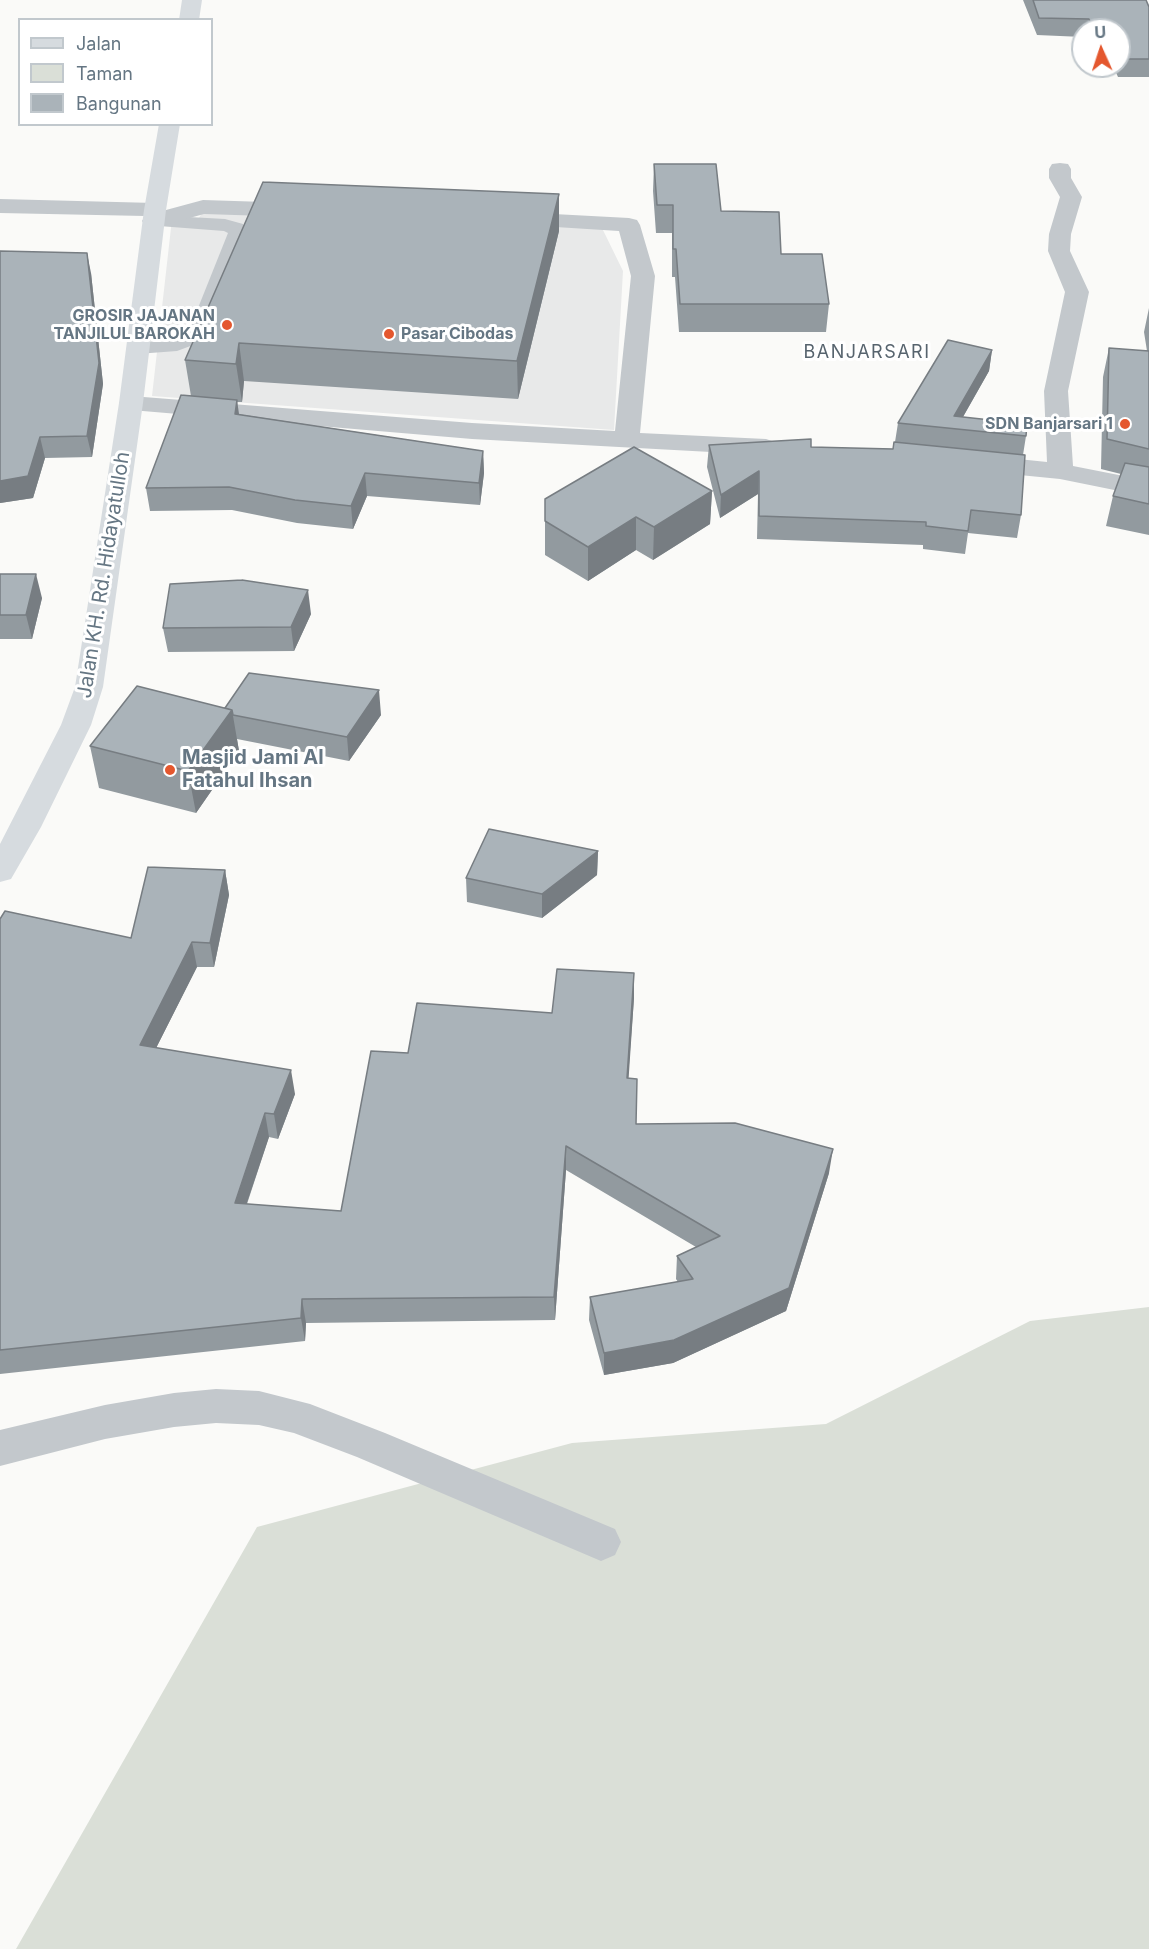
<!DOCTYPE html>
<html>
<head>
<meta charset="utf-8">
<style>
  body { margin:0 }
  #map { position:relative; width:1149px; height:1949px; overflow:hidden; background:#fafaf8; font-family:Inter,sans-serif }
  canvas { display:block }
  .legend { position:absolute; left:18px; top:18px; width:195px; height:108px; box-sizing:border-box; background:#fff; border:2px solid #c1c8cd; margin:0; padding:8px 10px; list-style:none; font-size:18px; color:#657683 }
  .legend li { display:flex; align-items:center; gap:12px; height:30px }
  .legend b { width:30px; border:2px solid #c1c8cd }
  .north { position:absolute; left:1071px; top:18px; width:60px; height:60px; box-sizing:border-box; background:#fff; border:2px solid #c1c8cd; border-radius:50%; rotate:357deg; font-size:16px; font-weight:700; line-height:24px; text-align:center; color:#657683 }
  .north::after { content:''; display:block; margin:auto; width:21px; height:27px; background:#e4572e; clip-path:polygon(50% 0,100% 100%,50% 72%,0 100%) }
</style>
</head>
<body>
<div id="map">
<canvas width="1149" height="1949"></canvas>
<ul class="legend">
<li><b style="height:8px;background:#d6dbdf"></b>Jalan</li>
<li><b style="height:16px;background:#dadfd7"></b>Taman</li>
<li><b style="height:16px;background:#aab3b9"></b>Bangunan</li>
</ul>
<div class="north">U</div>
</div>
<script>
const ctx = document.querySelector('canvas').getContext('2d');
ctx.lineJoin = 'round';
function fillPath(path, color) { ctx.fillStyle = color; ctx.fill(path, 'evenodd'); }
const toPath = rows => new Path2D(rows.map(r => 'M' + r).join(''));
function strokePath(path, color, width, dash) { ctx.strokeStyle = color; ctx.lineWidth = width; ctx.lineCap = dash ? 'butt' : 'round'; ctx.setLineDash(dash || []); ctx.stroke(path); }
function label(font, color, halo, rows, align = 'center') {
  ctx.font = font + ' Inter,sans-serif'; ctx.lineWidth = 6; ctx.setLineDash([]); ctx.textBaseline = 'middle'; ctx.strokeStyle = halo; ctx.fillStyle = color; for (const [text, x, y, turn = 0] of rows) {
    ctx.save(); ctx.translate(x, y); ctx.rotate((+turn || 0) * Math.PI / 180); ctx.textAlign = isNaN(turn) ? turn : align; if (halo) ctx.strokeText(text, 0, 0); ctx.fillText(text, 0, 0); ctx.restore();
  }
}
const built = toPath([
  [204,209,602,228,623,271,614,430,152,396,172,219,199,218]
]);
const green = toPath([
  [1149,1307,1149,1949,16,1949,257,1527,572,1443,826,1424,1030,1321]
]);
const lane = toPath([
  [153,215,225,219,243,224,248,233,204,341,177,351,137,354,130,352,127,348,130,344,174,339,188,333,228,233,224,231,146,225,143,221,146,217,153,215]
]);
const street = toPath([
  [1060,163,1068,164,1071,169,1071,178,1082,197,1071,234,1070,251,1089,292,1068,391,1073,466,1149,481,1149,497,1060,479,979,471,970,468,966,463,970,458,979,455,1047,462,1044,391,1065,292,1048,251,1049,234,1060,197,1049,178,1049,169,1052,164,1060,163],
  [0,199,155,203,163,205,166,210,203,200,297,203,305,205,308,210,305,215,297,217,204,214,153,228,145,226,142,221,145,216,0,213,0,199],
  [516,212,629,218,637,220,640,225,655,276,640,433,766,439,775,442,779,447,775,452,766,455,472,439,131,410,122,408,119,403,122,398,131,396,472,423,615,431,631,276,619,231,508,224,505,219,508,214,516,212],
  [216,1389,259,1391,310,1404,385,1433,615,1529,621,1542,615,1555,601,1561,357,1457,294,1433,259,1425,216,1423,174,1427,105,1439,0,1466,0,1430,105,1405,174,1393,216,1389]
]);
const secondary = toPath([
  [182,0,202,0,199,20,179,20,182,0],
  [159,124,180,124,166,210,143,403,103,687,91,725,41,827,11,879,0,882,0,844,61,725,75,687,119,403,144,210,159,124]
]);
const wall = toPath([
  [1023,0,1146,0,1149,7,1149,77,1118,77,1113,66,1119,66,1119,30,1083,30,1083,37,1037,35],
  [654,164,781,254,829,304,826,332,679,332,675,277,672,277,672,233,656,233,653,191],
  [559,194,559,231,518,399,244,381,242,402,237,402,238,414,483,451,484,473,480,505,367,496,353,529,297,523,232,510,150,511,146,488,191,396,185,360],
  [0,251,91,273,103,384,92,457,45,458,33,498,0,503],
  [1149,308,1149,535,1106,526,1113,496,1121,474,1101,469,1103,377,1109,348,1147,351,1144,332],
  [992,350,989,371,963,417,1026,436,1023,455,1021,515,1017,538,968,533,965,554,923,549,923,545,757,539,758,494,720,518,707,467,709,445,893,449,895,442,898,423],
  [712,491,710,524,653,560,636,550,588,581,545,555,545,499],
  [0,574,42,598,32,639,0,639],
  [311,614,294,651,168,652,163,628],
  [225,708,381,715,349,761,237,739,239,751,196,813,99,788,90,746],
  [598,851,597,875,542,918,467,902,466,878],
  [225,870,229,895,214,967,197,967,156,1048,295,1094,278,1139,269,1137,247,1204,341,1211,408,1053,552,1013,634,998,628,1078,636,1124,829,1173,786,1311,673,1363,604,1375,589,1320,590,1297,678,1282,676,1279,677,1256,696,1247,566,1170,555,1320,306,1323,305,1341,0,1374,0,1375,0,919,131,938]
]);
const shadedWall = toPath([
  [559,194,559,231,518,399,517,361],
  [87,253,91,273,103,384,92,457,87,436],
  [239,343,244,381,242,402,236,364],
  [992,350,989,371,956,429,954,416],
  [237,400,240,421,235,414],
  [40,437,45,458,33,498,0,503,0,481],
  [483,451,484,473,480,505,479,483],
  [759,471,758,494,720,518,721,495],
  [365,473,367,496,353,529,351,506],
  [712,491,710,524,653,560,654,527],
  [636,517,636,550,588,581,588,547],
  [36,574,42,598,32,639,26,615],
  [308,590,311,614,294,651,291,627],
  [379,690,381,715,349,761,347,737],
  [232,710,239,751,196,813,188,771],
  [598,851,597,875,542,918,542,894],
  [225,870,229,895,214,967,210,943],
  [192,942,197,967,145,1070,140,1045],
  [634,973,634,998,627,1102,627,1078],
  [291,1070,295,1094,278,1139,274,1114],
  [265,1113,269,1137,239,1226,235,1203],
  [566,1146,566,1170,555,1320,554,1297],
  [833,1149,829,1173,786,1311,673,1363,604,1375,604,1353,674,1340],
  [302,1299,306,1323,305,1341,301,1318]
]);
const building = toPath([
  [1033,0,1146,0,1149,7,1149,59,1121,59,1119,54,1119,30,1094,30,1089,19,1039,18,1033,0],
  [654,164,716,164,721,211,779,212,781,254,822,254,829,304,680,304,676,249,673,249,673,205,657,205,654,164],
  [263,182,559,194,517,361,239,343,236,364,185,360,263,182],
  [0,251,87,253,99,363,87,436,40,437,28,476,0,481,0,251],
  [948,340,992,350,954,416,1027,424,1026,436,898,423,948,340],
  [1109,348,1149,351,1149,449,1107,439,1109,348],
  [181,395,237,400,235,414,483,451,479,483,365,473,351,506,295,500,229,487,146,488,181,395],
  [811,439,811,447,893,449,894,442,1025,455,1021,515,971,510,968,531,926,526,926,522,759,516,759,471,721,495,709,445,811,439],
  [634,447,712,491,654,527,636,517,588,547,545,521,545,499,634,447],
  [1125,463,1149,467,1149,504,1113,496,1125,463],
  [0,574,36,574,26,615,0,615,0,574],
  [242,580,308,590,291,627,163,628,170,584,242,580],
  [249,673,379,690,347,737,233,715,232,710,225,708,249,673],
  [137,686,232,710,188,771,90,746,137,686],
  [489,829,598,851,542,894,466,878,489,829],
  [148,867,225,870,210,943,192,942,140,1045,291,1070,274,1114,265,1113,235,1203,341,1211,371,1051,408,1053,417,1003,552,1013,557,969,634,973,627,1078,637,1079,636,1124,735,1123,833,1149,789,1288,674,1340,604,1353,590,1297,693,1279,677,1256,720,1236,566,1146,554,1297,302,1299,301,1318,0,1350,0,919,5,911,131,938,148,867]
]);
const markers = [
  [227,325,6,"#e4572e"],
  [389,334,6,"#e4572e"],
  [1125,424,6,"#e4572e"],
  [170,770,6,"#e4572e"]
];
const farPoinames = [
  ["GROSIR JAJANAN",215,316],
  ["TANJILUL BAROKAH",215,334],
  ["Pasar Cibodas",401,334,"left"],
  ["SDN Banjarsari 1",1113,424]
];
const farQuarternames = [
  ["BANJARSARI",867,353]
];
const streetNames = [
  ["Jalan KH. Rd. Hidayatulloh",104,575,-81]
];
const poiNames = [
  ["Masjid Jami Al",182,758],
  ["Fatahul Ihsan",182,781]
];
fillPath(built, '#e8e9e9');
fillPath(green, '#dadfd7');
fillPath(lane, '#c3c8cc');
fillPath(street, '#c3c8cc');
fillPath(secondary, '#d6dbdf');
fillPath(wall, '#929a9f');
fillPath(shadedWall, '#777d82');
fillPath(building, '#aab3b9');
strokePath(building, '#777d82', 1.5);
for (const [x, y, r, color] of markers) { const dot = new Path2D(); dot.arc(x, y, r, 0, 2 * Math.PI); ctx.fillStyle = color; ctx.fill(dot); strokePath(dot, '#fff', 2); }
label('bold 16px', '#657683', '#fff', farPoinames, 'right');
ctx.letterSpacing = '1.5px';
label('18px', '#57646e', '#fff', farQuarternames);
ctx.letterSpacing = '0px';
label('20px', '#657683', '#fff', streetNames);
label('bold 20px', '#657683', '#fff', poiNames, 'left');
</script>
</body>
</html>
